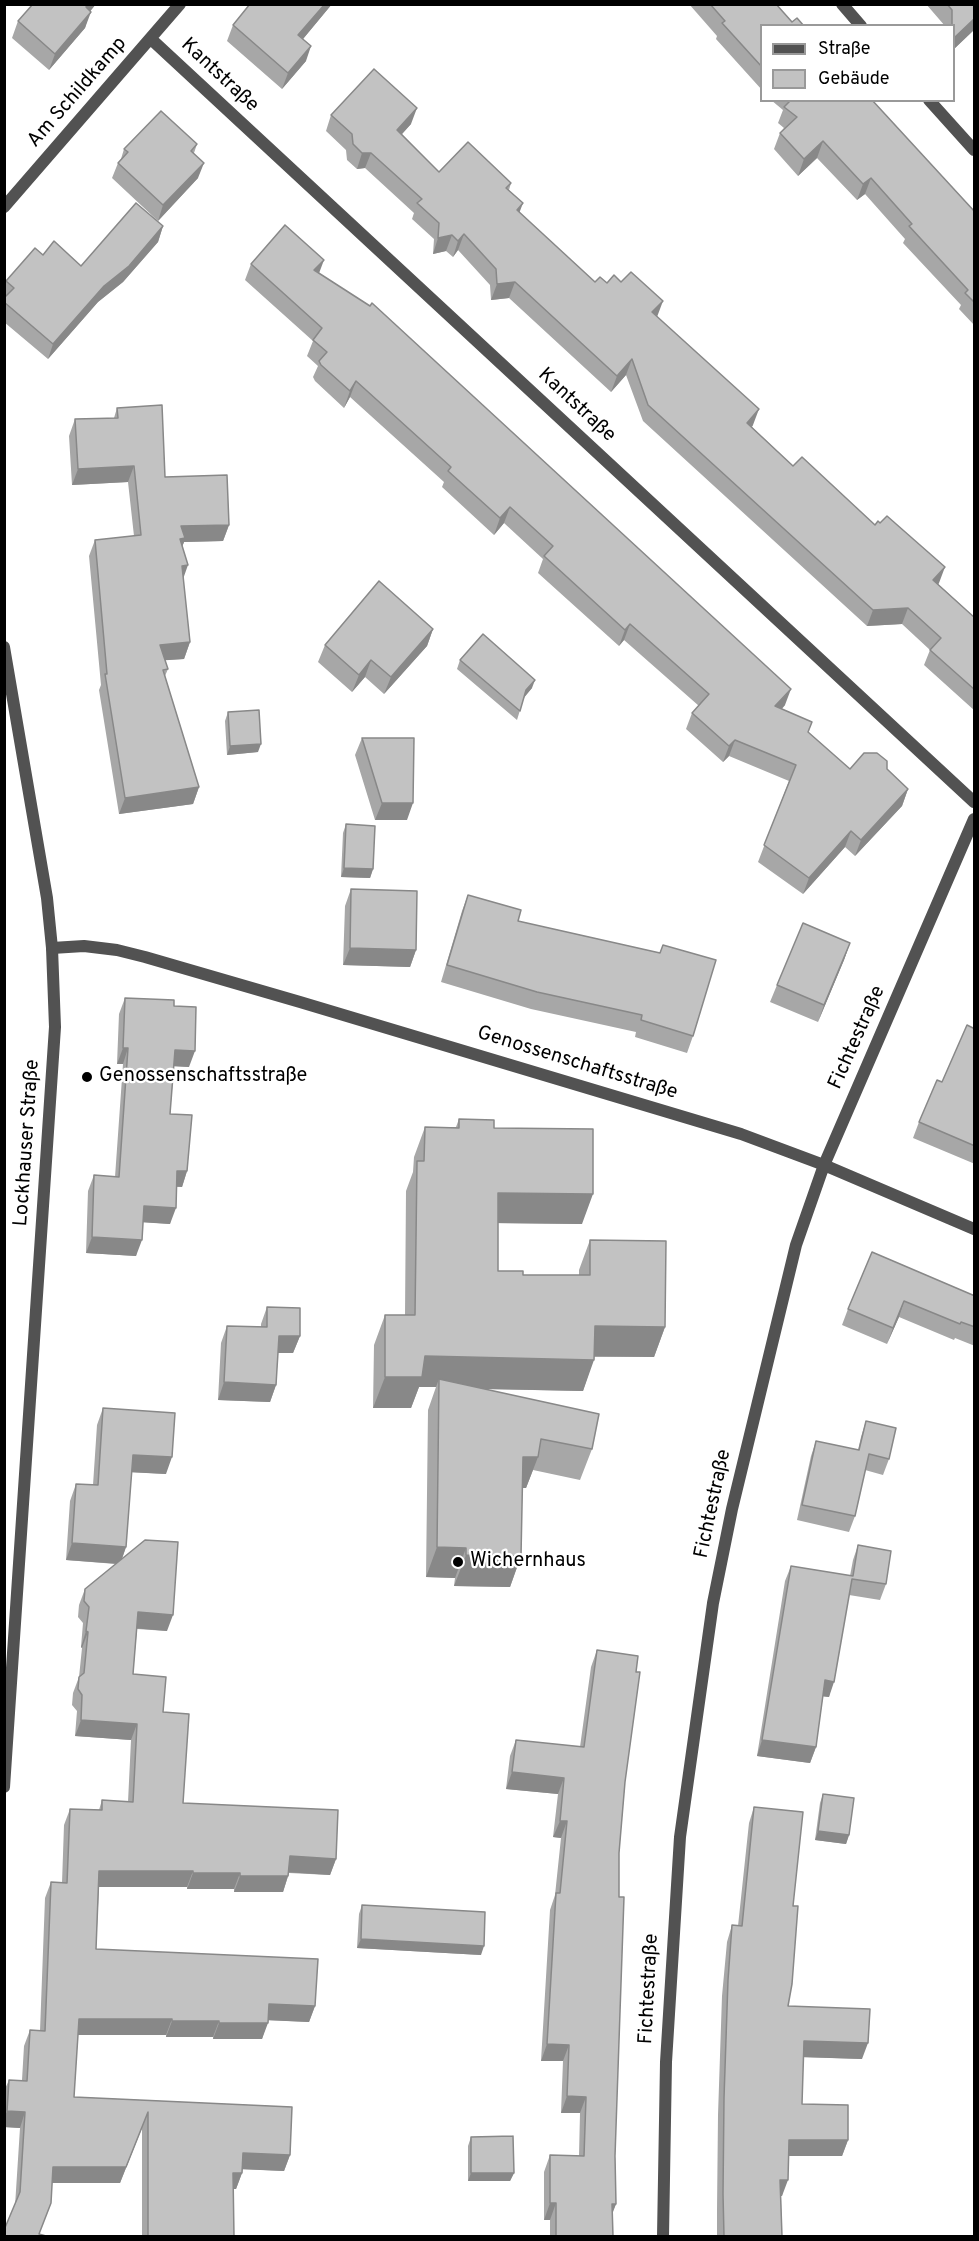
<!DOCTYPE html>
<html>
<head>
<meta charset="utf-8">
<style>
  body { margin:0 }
  #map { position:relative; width:979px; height:2241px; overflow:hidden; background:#fff; font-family:Overpass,sans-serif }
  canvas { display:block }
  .frame { position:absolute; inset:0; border:6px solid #000; pointer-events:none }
  .legend { position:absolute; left:760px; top:24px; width:195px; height:78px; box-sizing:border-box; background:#fff; border:2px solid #999; margin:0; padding:8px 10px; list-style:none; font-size:18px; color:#000 }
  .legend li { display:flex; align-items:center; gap:12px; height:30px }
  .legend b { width:30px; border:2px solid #999 }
</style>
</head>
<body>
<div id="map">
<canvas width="979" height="2241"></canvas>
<div class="frame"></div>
<ul class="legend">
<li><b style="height:8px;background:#525252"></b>Straße</li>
<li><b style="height:16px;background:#c2c2c2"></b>Gebäude</li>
</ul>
</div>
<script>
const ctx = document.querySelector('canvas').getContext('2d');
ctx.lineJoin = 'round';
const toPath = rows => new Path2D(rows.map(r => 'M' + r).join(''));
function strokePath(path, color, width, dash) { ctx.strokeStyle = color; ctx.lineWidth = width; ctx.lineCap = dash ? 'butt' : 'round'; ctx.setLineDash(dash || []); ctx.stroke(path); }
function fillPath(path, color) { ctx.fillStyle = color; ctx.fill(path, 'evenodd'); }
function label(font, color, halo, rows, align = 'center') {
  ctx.font = font + ' Overpass,sans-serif'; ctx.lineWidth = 4.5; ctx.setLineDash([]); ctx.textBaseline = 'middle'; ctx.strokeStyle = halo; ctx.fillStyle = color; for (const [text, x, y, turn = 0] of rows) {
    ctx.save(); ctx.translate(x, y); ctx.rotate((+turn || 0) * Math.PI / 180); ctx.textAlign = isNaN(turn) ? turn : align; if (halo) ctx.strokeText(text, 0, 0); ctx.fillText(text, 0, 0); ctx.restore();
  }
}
const minor = toPath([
  [842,4,861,26],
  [151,39,974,802],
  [929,100,974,150],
  [4,207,180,4],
  [52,948,84,946,117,950,145,957,300,1002,741,1134,824,1165,974,1229],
  [663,2236,666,2062,680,1837,713,1603,732,1509,796,1245,824,1165,974,819]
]);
const tertiary = toPath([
  [4,647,47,898,52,948,55,1027,4,1787]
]);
const wall = toPath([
  [33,4,96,4,90,11,85,28,49,70,12,38,18,21],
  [250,4,332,4,303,39,306,61,282,89,227,41,233,25],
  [689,4,776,4,792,22,804,26,762,26,762,90,716,39,717,36],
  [926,4,975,4,975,29,954,49,954,26,945,26],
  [771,100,872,100,975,212,975,326,959,309,961,305,903,243,905,239,865,194,857,200,817,158,798,176,774,149,780,133,784,128,778,123,783,110],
  [331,115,411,124,402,134,439,172,511,183,509,190,520,213,595,282,607,283,657,317,753,425,752,427,793,466,875,525,939,583,938,584,975,618,975,711,924,665,930,650,902,624,867,626,643,421,626,375,611,392,509,298,491,300,490,285,458,250,453,257,446,251,433,254,434,239,412,219,414,213,365,168,357,169,347,160,346,150,326,131],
  [197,144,194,153,198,178,158,221,112,178,118,163,121,159,124,149],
  [163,226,158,242,123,282,98,302,48,359,4,322,4,286,6,281,43,255,81,266],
  [251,264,319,273,785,705,782,709,850,769,887,769,908,789,902,806,855,856,845,847,803,894,758,862,789,781,729,756,723,762,686,729,692,713,699,706,624,640,619,646,538,573,543,559,504,523,494,535,442,487,444,482,350,397,344,408,315,381,313,377,318,366,307,356,313,341,245,280],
  [117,408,165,477,229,525,223,541,184,542,182,547,183,578,190,642,184,659,165,660,168,669,165,676,199,787,193,804,119,814,99,690,101,685,89,556,95,540,134,536,128,482,72,485,69,436,75,419,114,418],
  [433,629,427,646,384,694,365,677,352,692,318,662,325,645],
  [460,660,532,688,524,697,517,720,457,669],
  [228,712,258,752,227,755,225,721],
  [362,738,407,820,375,820,355,755],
  [346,824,373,869,370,878,341,877,343,833],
  [351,889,416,950,410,967,343,965,345,906],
  [468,895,518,921,660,953,663,945,693,1036,687,1053,635,1037,636,1032,531,1009,441,982,462,911],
  [850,943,844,960,818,1022,770,1002,777,985],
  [125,998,174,1006,189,1067,174,1066,170,1114,187,1171,182,1187,177,1187,170,1224,143,1222,136,1256,86,1253,88,1191,94,1175,115,1177,123,1064,117,1064,119,1014],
  [975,1029,975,1164,913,1138,919,1122],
  [459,1119,494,1128,582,1224,498,1223,498,1271,523,1275,579,1275,579,1270,590,1240,665,1327,654,1357,594,1357,583,1391,482,1389,592,1449,580,1480,533,1470,526,1488,522,1488,521,1556,510,1587,454,1586,455,1578,426,1577,428,1410,436,1387,419,1387,411,1408,373,1408,374,1345,385,1315,405,1315,406,1191,413,1172,414,1157,425,1127,456,1127],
  [872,1252,975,1296,975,1346,955,1338,954,1340,899,1317,887,1344,842,1325,848,1309],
  [267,1307,300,1336,293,1353,278,1353,276,1385,270,1402,218,1400,221,1343,227,1326,261,1327,261,1324],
  [103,1408,166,1474,131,1472,126,1547,122,1559,167,1631,137,1629,133,1674,163,1712,183,1803,336,1859,330,1875,289,1873,283,1892,234,1892,234,1889,187,1889,187,1887,99,1887,96,1949,315,2006,309,2022,268,2020,262,2039,213,2039,213,2037,166,2037,166,2035,78,2035,74,2097,292,2107,290,2155,284,2171,242,2169,242,2173,236,2189,233,2189,234,2236,142,2236,142,2128,120,2183,52,2183,4,2236,15,2206,20,2128,4,2127,4,2091,9,2080,22,2080,24,2046,30,2030,40,2031,45,1898,51,1882,62,1883,64,1825,70,1809,99,1810,102,1800,128,1802,131,1740,75,1736,77,1711,72,1705,73,1693,79,1677,82,1648,81,1647,83,1623,78,1617,79,1605,85,1589,116,1564,66,1560,70,1501,76,1484,93,1485,97,1425],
  [866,1421,889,1459,883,1475,865,1470,855,1516,849,1532,797,1520,811,1456,816,1441,858,1450,861,1437],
  [858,1545,886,1584,880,1600,849,1595,829,1697,823,1696,816,1747,810,1763,757,1756,785,1581,791,1566,850,1576,853,1560],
  [597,1650,625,1782,619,1853,615,2156,616,2204,612,2213,613,2236,550,2236,550,2220,544,2220,544,2172,550,2155,579,2156,580,2113,561,2113,563,2061,541,2061,550,1910,555,1895,561,1838,553,1837,558,1794,506,1789,510,1756,516,1740,580,1747,591,1667],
  [823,1794,849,1835,846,1844,815,1840,820,1803],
  [754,1807,793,1906,788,2006,862,2059,803,2057,802,2104,848,2140,842,2156,789,2156,782,2196,781,2196,782,2236,717,2236,717,2210,718,2115,722,1996,727,1942,732,1925,738,1926,749,1823],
  [362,1905,481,1955,357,1948,359,1914],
  [471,2137,514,2173,510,2181,468,2181,468,2146]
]);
const shadedWall = toPath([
  [88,4,96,4,80,24,86,7],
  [325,4,332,4,293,51,298,35],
  [91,12,85,28,49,70,55,54],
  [975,18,975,29,954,49,954,38],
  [311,46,306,61,282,89,288,73],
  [417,108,411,124,392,145,397,130],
  [823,141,817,158,798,176,804,159],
  [362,153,371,153,365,168,357,169],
  [204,163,198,178,158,221,163,205],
  [871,178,865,194,857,200,863,184],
  [523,203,517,219,517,210],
  [163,226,158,242,123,282,98,302,48,359,53,344,104,286],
  [464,234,458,250,453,257,458,241],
  [452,235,446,251,433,254,438,238],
  [324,260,318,276,314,270],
  [515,282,509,298,491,300,497,284],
  [663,301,657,317,652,312],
  [632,359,626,375,611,392,617,376],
  [356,381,350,397,344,408,350,391],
  [759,409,753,425,741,439,747,423],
  [134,466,128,482,72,485,78,469],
  [510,507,504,523,494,535,500,518],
  [229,525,223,541,184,542,179,555,174,555,181,526],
  [188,565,182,582,182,566],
  [945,567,939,583,928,596,933,580],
  [908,608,902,624,867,626,873,610],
  [630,624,624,640,619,646,625,630],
  [433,629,427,646,384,694,391,677],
  [190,642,184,659,154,661,160,645],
  [371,660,365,677,352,692,359,675],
  [535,680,532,688,523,699,526,690],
  [791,689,785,705,769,722,775,706],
  [735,740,729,756,723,762,729,746],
  [261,744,258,752,227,755,230,746],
  [199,787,193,804,119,814,125,798],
  [908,789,902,806,855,856,861,840],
  [382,803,413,803,407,820,375,820],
  [851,831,845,847,803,894,809,878],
  [344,868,373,869,370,878,341,877],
  [850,943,844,960,818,1022,824,1005],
  [350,948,416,950,410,967,343,965],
  [123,1048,128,1048,123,1064,117,1064],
  [175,1050,195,1051,189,1067,169,1066],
  [177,1171,187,1171,182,1187,172,1186],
  [498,1193,593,1194,582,1224,487,1223],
  [144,1206,176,1208,170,1224,138,1222],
  [92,1237,142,1240,136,1256,86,1253],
  [904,1301,899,1317,887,1344,893,1328],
  [595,1326,665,1327,654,1357,584,1356],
  [279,1336,300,1336,293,1353,273,1353],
  [425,1356,594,1360,583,1391,439,1388,439,1379,436,1387,419,1387,411,1408,373,1408,385,1377],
  [224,1382,276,1385,270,1402,218,1400],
  [133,1455,172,1457,166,1474,126,1472],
  [523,1457,538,1457,526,1488,512,1488],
  [72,1543,126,1547,120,1564,66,1560],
  [437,1547,466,1548,455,1578,426,1577],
  [466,1555,521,1556,510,1587,454,1586],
  [138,1612,173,1615,167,1631,132,1628],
  [86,1631,88,1632,82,1648,81,1647],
  [825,1680,834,1682,829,1697,819,1696],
  [81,1720,137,1724,131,1740,75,1736],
  [762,1740,816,1747,810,1763,757,1756],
  [512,1772,564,1778,558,1794,506,1789],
  [560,1821,567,1821,561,1838,553,1837],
  [818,1831,849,1835,846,1844,815,1840],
  [290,1856,336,1859,330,1875,284,1872],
  [99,1871,193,1871,187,1887,93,1887],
  [193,1873,240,1873,234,1889,187,1889],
  [240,1876,288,1876,283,1892,234,1892],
  [361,1939,484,1946,481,1955,357,1948],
  [269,2004,315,2006,309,2022,263,2020],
  [79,2019,172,2019,166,2035,73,2035],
  [172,2021,219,2021,213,2037,166,2037],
  [219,2023,268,2023,262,2039,213,2039],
  [804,2041,868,2043,862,2059,798,2057],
  [547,2044,569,2045,563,2061,541,2061],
  [567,2096,586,2097,580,2113,561,2113],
  [7,2111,25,2112,20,2128,4,2127,4,2118],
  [148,2112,120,2183,47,2183,53,2167],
  [789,2140,848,2140,842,2156,783,2156],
  [243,2153,290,2155,284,2171,237,2169],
  [233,2173,242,2173,236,2189,228,2189],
  [471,2173,514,2173,510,2181,468,2181],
  [780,2180,788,2180,782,2196,774,2196],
  [550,2203,556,2203,550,2220,544,2220],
  [612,2204,616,2204,610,2220]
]);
const building = toPath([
  [33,4,88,4,86,7,91,12,55,54,18,21,33,4],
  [250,4,325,4,298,35,311,46,288,73,233,25,250,4],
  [710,4,776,4,792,22,797,18,804,26,762,26,762,67,722,23,725,21,710,4],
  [947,4,975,4,975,18,954,38,954,26,952,26,952,10,947,4],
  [374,69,417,108,397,130,439,172,468,142,511,183,506,188,523,203,517,210,595,282,600,277,607,283,614,275,621,282,631,272,663,301,652,312,759,409,747,423,793,466,802,457,875,525,878,521,880,523,887,516,945,567,933,580,975,618,975,690,930,650,941,638,908,608,873,610,648,405,632,359,617,376,515,282,497,284,496,269,464,234,458,241,452,235,438,238,439,223,417,203,422,199,371,153,362,153,353,144,352,134,331,115,374,69],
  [791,100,872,100,975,212,975,303,965,293,968,290,909,226,912,224,871,178,863,184,823,141,804,159,780,133,797,117,784,107,791,100],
  [161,111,197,144,191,151,204,163,163,205,118,163,128,152,124,149,161,111],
  [136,203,163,226,129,266,104,286,53,344,4,302,4,298,14,288,6,281,35,248,43,255,54,241,81,266,136,203],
  [285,225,324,260,314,270,370,306,372,303,791,689,775,706,812,722,808,732,850,769,864,753,877,753,887,761,887,769,908,789,861,840,851,831,809,878,764,845,796,765,735,740,729,746,692,713,709,694,630,624,625,630,544,556,553,546,510,507,500,518,448,471,451,467,356,381,350,391,321,365,319,361,327,352,313,340,322,328,251,264,285,225],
  [162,405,165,477,227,475,229,525,181,526,185,538,180,539,188,565,182,566,190,642,160,645,168,669,163,670,199,787,125,798,105,674,107,674,95,540,141,535,134,466,78,469,75,419,118,418,117,408,162,405],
  [379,581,433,629,391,677,371,660,359,675,325,645,379,581],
  [483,634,535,680,526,690,520,711,460,660,483,634],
  [259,710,261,744,230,746,228,712,259,710],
  [362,738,414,738,413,803,382,803,362,738],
  [346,824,375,826,373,869,344,868,346,824],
  [351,889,417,891,416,950,350,948,351,889],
  [468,895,521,910,518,921,660,953,663,945,716,960,693,1036,641,1020,642,1015,537,992,447,965,468,895],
  [803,923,850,943,824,1005,777,985,803,923],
  [125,998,174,1000,174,1006,196,1007,195,1051,175,1050,170,1114,192,1115,187,1171,177,1171,176,1208,144,1206,142,1240,92,1237,94,1175,119,1177,128,1048,123,1048,125,998],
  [967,1025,975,1029,975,1146,919,1122,937,1080,942,1082,967,1025],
  [459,1119,494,1120,494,1128,593,1129,593,1194,498,1193,498,1271,523,1271,523,1275,590,1275,590,1240,666,1241,665,1327,595,1326,594,1360,425,1356,422,1377,385,1377,385,1315,415,1315,417,1161,424,1161,425,1127,459,1128,459,1119],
  [872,1252,975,1296,975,1327,961,1322,960,1324,904,1301,893,1328,848,1309,872,1252],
  [267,1307,300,1308,300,1336,279,1336,276,1385,224,1382,227,1326,267,1327,267,1307],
  [439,1379,599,1414,592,1449,541,1439,538,1457,523,1457,521,1556,466,1555,466,1548,437,1547,439,1379],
  [103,1408,175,1413,172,1457,133,1455,126,1547,72,1543,76,1484,98,1485,103,1408],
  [866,1421,896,1428,889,1459,869,1454,855,1516,802,1505,816,1441,859,1450,866,1421],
  [145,1540,178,1542,173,1615,138,1612,133,1674,166,1677,163,1712,189,1714,183,1803,338,1810,336,1859,290,1856,288,1876,240,1876,240,1873,193,1873,193,1871,99,1871,96,1949,318,1959,315,2006,269,2004,268,2023,219,2023,219,2021,172,2021,172,2019,79,2019,74,2097,292,2107,290,2155,243,2153,242,2173,233,2173,234,2236,148,2236,148,2112,126,2167,53,2167,51,2203,39,2234,46,2236,4,2236,4,2230,20,2192,25,2112,7,2111,9,2080,27,2081,30,2030,45,2031,51,1882,67,1883,70,1809,102,1810,102,1800,133,1802,137,1724,81,1720,82,1695,78,1689,79,1677,84,1673,88,1632,86,1631,89,1607,84,1601,85,1589,145,1540],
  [858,1545,891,1551,886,1584,852,1579,834,1682,825,1680,816,1747,762,1740,791,1566,853,1576,858,1545],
  [597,1650,638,1656,636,1672,640,1672,625,1782,619,1853,619,1897,624,1897,615,2156,616,2204,612,2204,613,2236,556,2236,556,2203,550,2203,550,2155,584,2156,586,2097,567,2096,569,2045,547,2044,556,1893,560,1893,567,1821,560,1821,564,1778,512,1772,516,1740,584,1747,597,1650],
  [823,1794,854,1798,849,1835,818,1831,823,1794],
  [754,1807,803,1812,793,1906,798,1906,792,1984,788,2006,870,2009,868,2043,804,2041,802,2104,848,2105,848,2140,789,2140,788,2180,780,2180,782,2236,724,2236,723,2194,724,2098,728,1980,732,1925,742,1926,754,1807],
  [362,1905,485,1912,484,1946,361,1939,362,1905],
  [513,2136,514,2173,471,2173,471,2137,513,2136]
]);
const markers = [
  [87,1077,6,"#000"],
  [458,1562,6,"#000"]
];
const streetNames = [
  ["Kantstraße",219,76,43],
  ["Am Schildkamp",78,93,-49],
  ["Kantstraße",576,406,43],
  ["Fichtestraße",858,1038,-66],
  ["Genossenschaftsstraße",577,1064,17],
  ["Lockhauser Straße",28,1143,-86],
  ["Fichtestraße",714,1504,-78],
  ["Fichtestraße",650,1989,-87]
];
const poiNames = [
  ["Genossenschaftsstraße",99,1077],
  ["Wichernhaus",470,1562]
];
strokePath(minor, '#525252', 12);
strokePath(tertiary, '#525252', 12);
fillPath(wall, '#a7a7a7');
fillPath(shadedWall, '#888');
fillPath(building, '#c2c2c2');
strokePath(building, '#888', 1.5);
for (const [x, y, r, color] of markers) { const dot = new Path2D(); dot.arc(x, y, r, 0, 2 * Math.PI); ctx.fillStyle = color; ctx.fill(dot); strokePath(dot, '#fff', 2); }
label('20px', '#000', '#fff', streetNames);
label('20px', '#000', '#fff', poiNames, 'left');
</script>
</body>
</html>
